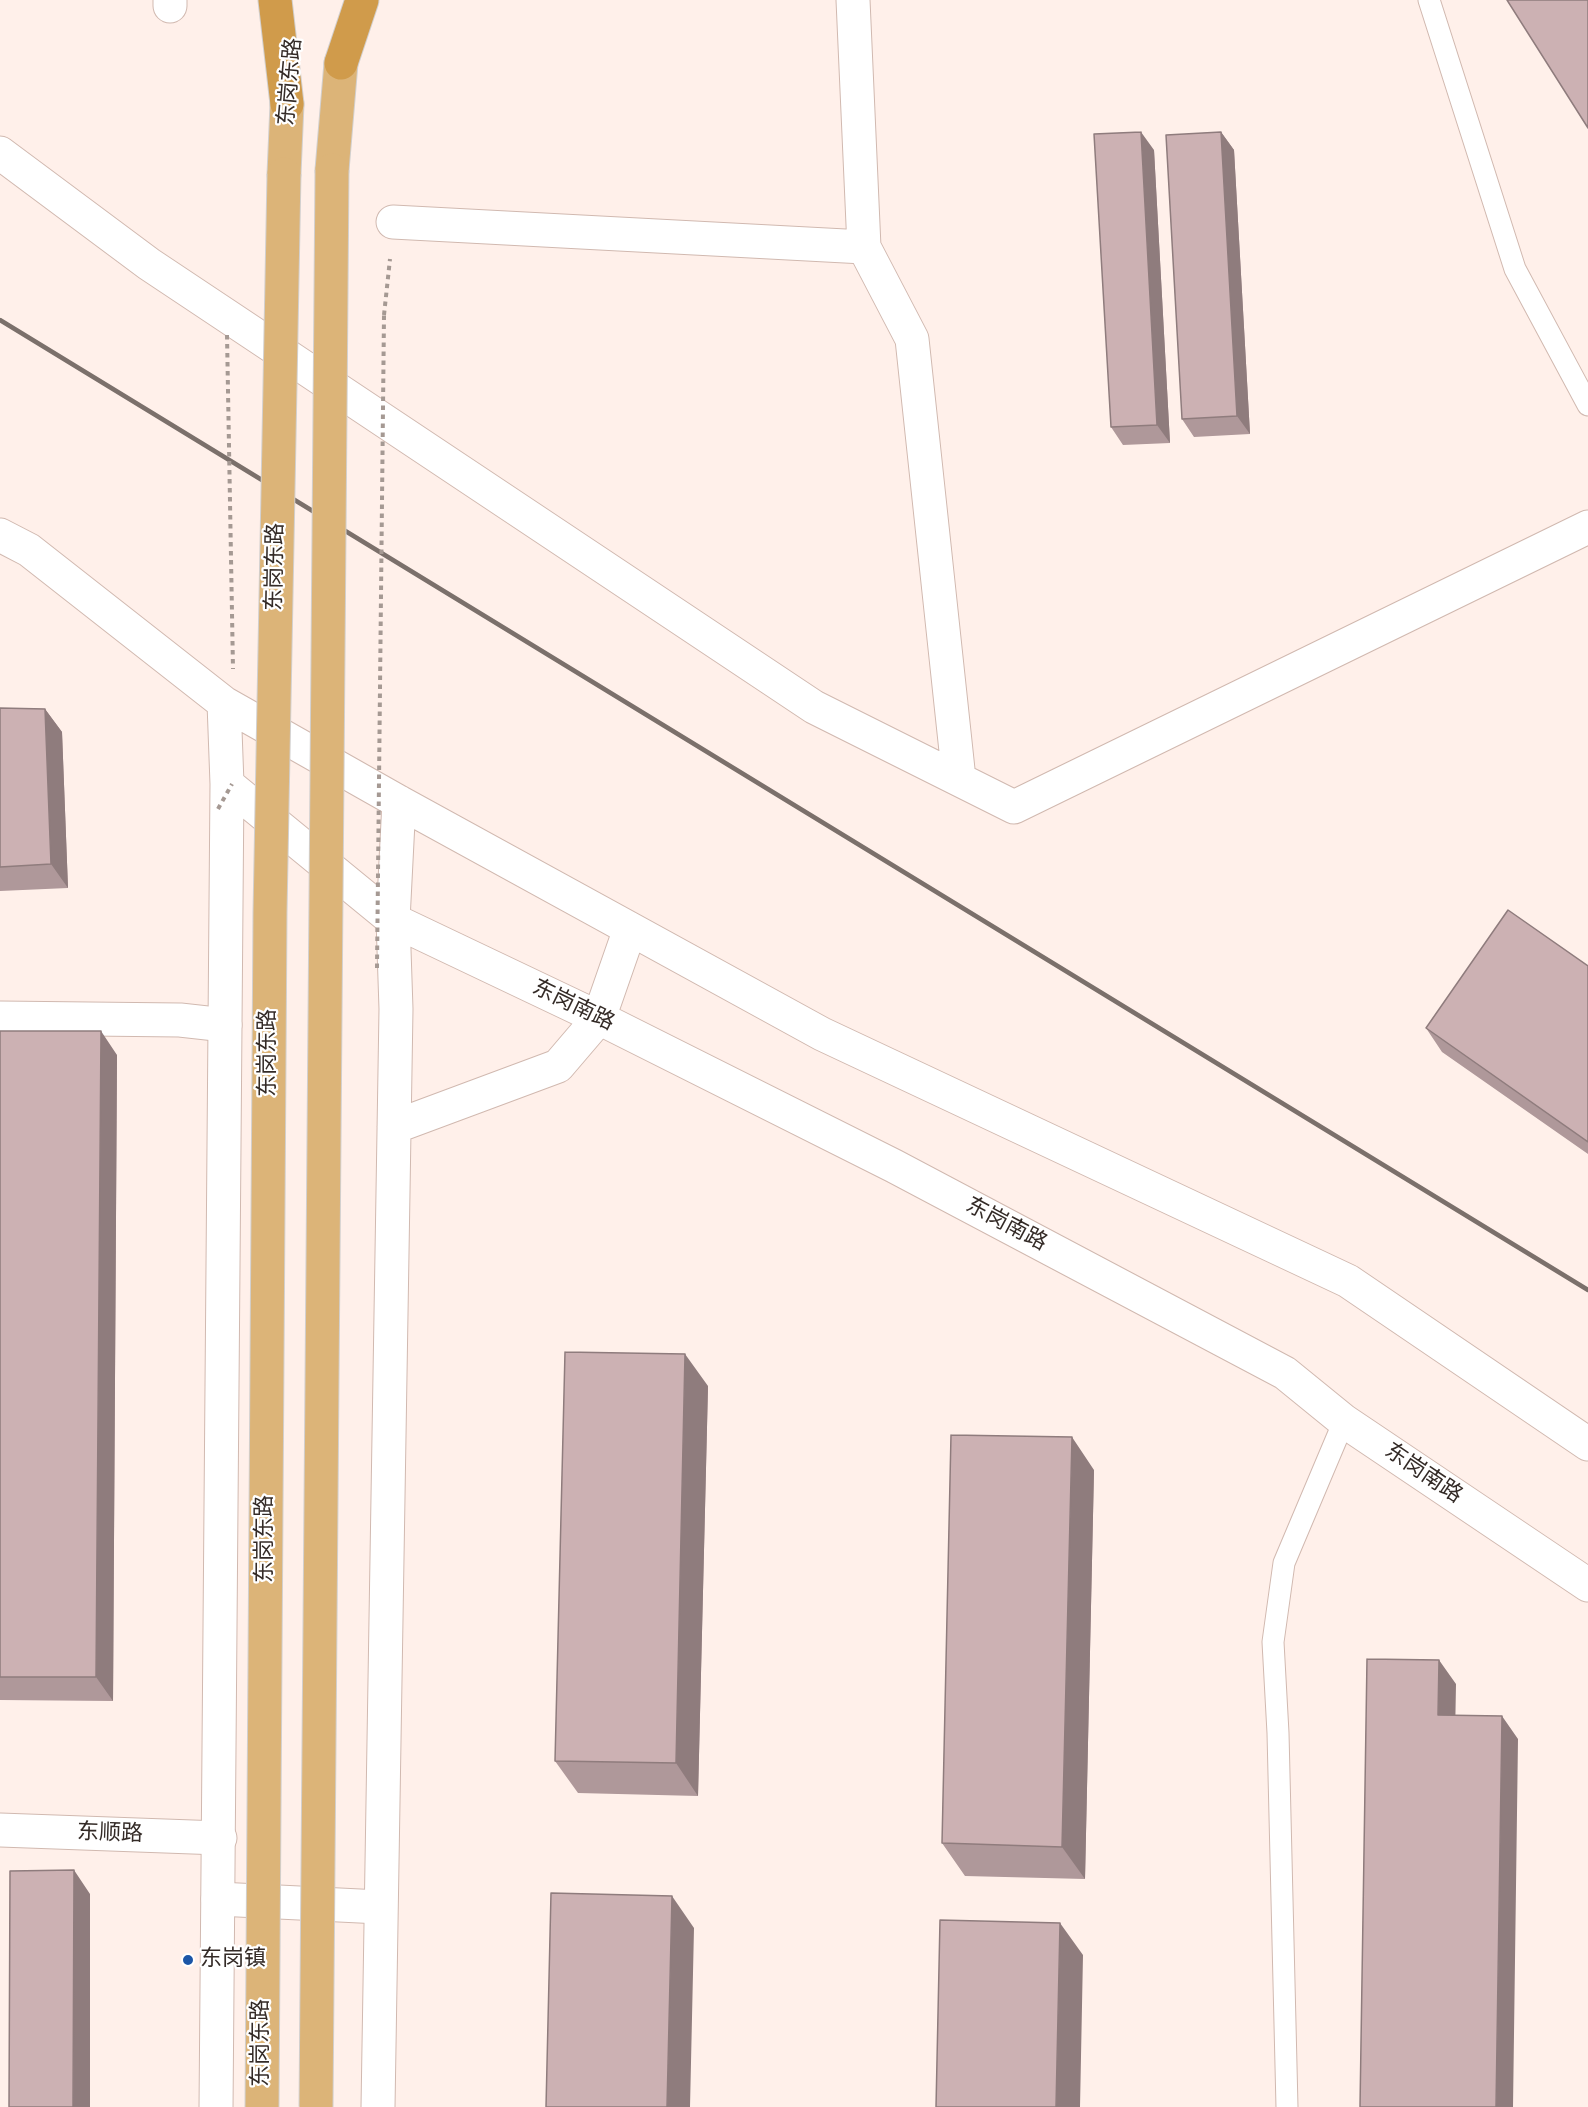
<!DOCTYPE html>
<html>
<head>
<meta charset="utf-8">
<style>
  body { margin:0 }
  canvas { display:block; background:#fff0ea }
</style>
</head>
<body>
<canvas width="1588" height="2107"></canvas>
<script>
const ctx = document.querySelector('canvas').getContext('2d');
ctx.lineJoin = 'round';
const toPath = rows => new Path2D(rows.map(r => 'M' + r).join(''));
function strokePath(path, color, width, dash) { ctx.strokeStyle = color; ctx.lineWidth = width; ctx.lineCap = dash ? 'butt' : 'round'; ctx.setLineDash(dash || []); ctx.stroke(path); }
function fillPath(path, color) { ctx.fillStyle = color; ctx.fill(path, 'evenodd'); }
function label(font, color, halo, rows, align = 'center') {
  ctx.font = font + ' "Titillium Web","Noto Sans SC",sans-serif'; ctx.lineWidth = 4.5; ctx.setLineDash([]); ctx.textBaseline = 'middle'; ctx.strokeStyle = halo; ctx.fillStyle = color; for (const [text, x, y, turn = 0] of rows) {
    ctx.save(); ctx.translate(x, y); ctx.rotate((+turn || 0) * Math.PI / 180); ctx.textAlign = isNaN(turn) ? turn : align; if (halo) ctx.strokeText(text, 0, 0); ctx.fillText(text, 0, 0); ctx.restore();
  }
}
const path = toPath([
  [384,315,390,259]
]);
const service = toPath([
  [1429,0,1515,269,1588,405],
  [1287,2107,1278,1733,1273,1642,1284,1563,1344,1421]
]);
const minor = toPath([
  [170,0,170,6],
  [853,0,864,247,912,339,959,779],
  [0,153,149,264,814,707,1014,807,1588,527],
  [393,222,864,247],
  [0,1018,180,1020,225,1025],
  [0,1830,220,1838],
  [218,1899,380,1907]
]);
const tertiary = toPath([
  [0,535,29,550,224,703,399,802,822,1034,1348,1281,1588,1444],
  [227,784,393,920,599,1018,894,1166,1285,1373,1344,1421,1588,1585],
  [394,1127,558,1066,599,1018,630,929],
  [216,2107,227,784,224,703],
  [378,2107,396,1009,393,920,399,802]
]);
const primary = toPath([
  [332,170,341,63],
  [284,174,287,104]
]);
const trunk = toPath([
  [275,0,287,104],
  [341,63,362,0]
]);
const rail = toPath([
  [0,320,1588,1290]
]);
const pathBridge = toPath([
  [227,335,233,669],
  [218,809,232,784],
  [377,968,384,315]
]);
const primaryBridge = toPath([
  [262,2107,270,912,284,174],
  [316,2107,332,170]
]);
const wall = toPath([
  [1221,132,1234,150,1250,434,1194,437,1182,419],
  [1154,150,1170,443,1123,445,1111,427],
  [0,708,45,709,62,732,68,888,0,891],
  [1588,966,1588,1154,1442,1052,1426,1028],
  [0,1031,117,1055,113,1701,0,1700],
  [708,1386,698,1796,578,1793,555,1761],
  [1094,1470,1085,1879,965,1876,942,1843]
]);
const shadedWall = toPath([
  [1141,132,1154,150,1170,443,1157,425],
  [1221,132,1234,150,1250,434,1237,416],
  [45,709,62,732,68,888,51,864],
  [101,1031,117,1055,113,1701,96,1677],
  [685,1354,708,1386,698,1796,676,1763],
  [1072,1437,1094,1470,1085,1879,1062,1847],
  [1439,1660,1456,1684,1455,1738,1438,1715],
  [1502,1716,1518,1739,1513,2107,1496,2107],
  [74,1870,90,1894,90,2107,73,2107],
  [672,1896,694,1928,690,2107,667,2107],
  [1060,1923,1083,1955,1080,2107,1056,2107]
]);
const building = toPath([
  [1507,0,1588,0,1588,128,1507,0],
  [1141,132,1157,425,1111,427,1094,134,1141,132],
  [1221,132,1237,416,1182,419,1166,135,1221,132],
  [0,708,45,709,51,864,0,867,0,708],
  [1508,910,1588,966,1588,1142,1426,1028,1508,910],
  [0,1031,101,1031,96,1677,0,1677,0,1031],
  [565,1352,685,1354,676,1763,555,1761,565,1352],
  [951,1435,1072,1437,1062,1847,942,1843,951,1435],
  [1367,1659,1439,1660,1438,1715,1502,1716,1496,2107,1360,2107,1367,1659],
  [74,1870,73,2107,9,2107,10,1871,74,1870],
  [551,1893,672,1896,667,2107,546,2107,551,1893],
  [940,1920,1060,1923,1056,2107,936,2107,940,1920]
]);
const markers = [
  [188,1960,6,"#1c56a7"]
];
const streetNames = [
  ["东岗东路",291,82,-85],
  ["东岗东路",276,567,-89],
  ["东岗南路",573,1006,26],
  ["东岗东路",269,1053,-90],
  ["东岗南路",1006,1225,28],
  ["东岗南路",1423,1474,34],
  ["东岗东路",266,1539,-90],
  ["东顺路",110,1834,2],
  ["东岗东路",262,2043,-90]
];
const poiNames = [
  ["东岗镇",200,1960]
];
strokePath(service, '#d1b9b0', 23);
strokePath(minor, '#d1b9b0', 35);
strokePath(tertiary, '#d1b9b0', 35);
strokePath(primary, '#d2d0cf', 35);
strokePath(trunk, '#d2d0cf', 35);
strokePath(path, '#a59993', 4, [4.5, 4.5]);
strokePath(service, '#fff', 21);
strokePath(minor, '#fff', 33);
strokePath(tertiary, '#fff', 33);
strokePath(primary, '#dcb478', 33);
strokePath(trunk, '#d09b4b', 33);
strokePath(rail, '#7b706b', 4.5);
strokePath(primaryBridge, '#d2d0cf', 35, []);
strokePath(pathBridge, '#a59993', 4, [4.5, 4.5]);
strokePath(primaryBridge, '#dcb478', 33);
fillPath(wall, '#af989a');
fillPath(shadedWall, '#8f7c7d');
fillPath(building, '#ccb1b3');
strokePath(building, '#8f7c7d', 1.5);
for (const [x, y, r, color] of markers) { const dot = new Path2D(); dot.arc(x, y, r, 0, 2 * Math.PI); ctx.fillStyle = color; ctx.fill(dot); strokePath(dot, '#fff', 2); }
label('22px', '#342b27', '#fff', streetNames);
label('22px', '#342b27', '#fff', poiNames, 'left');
</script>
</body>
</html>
